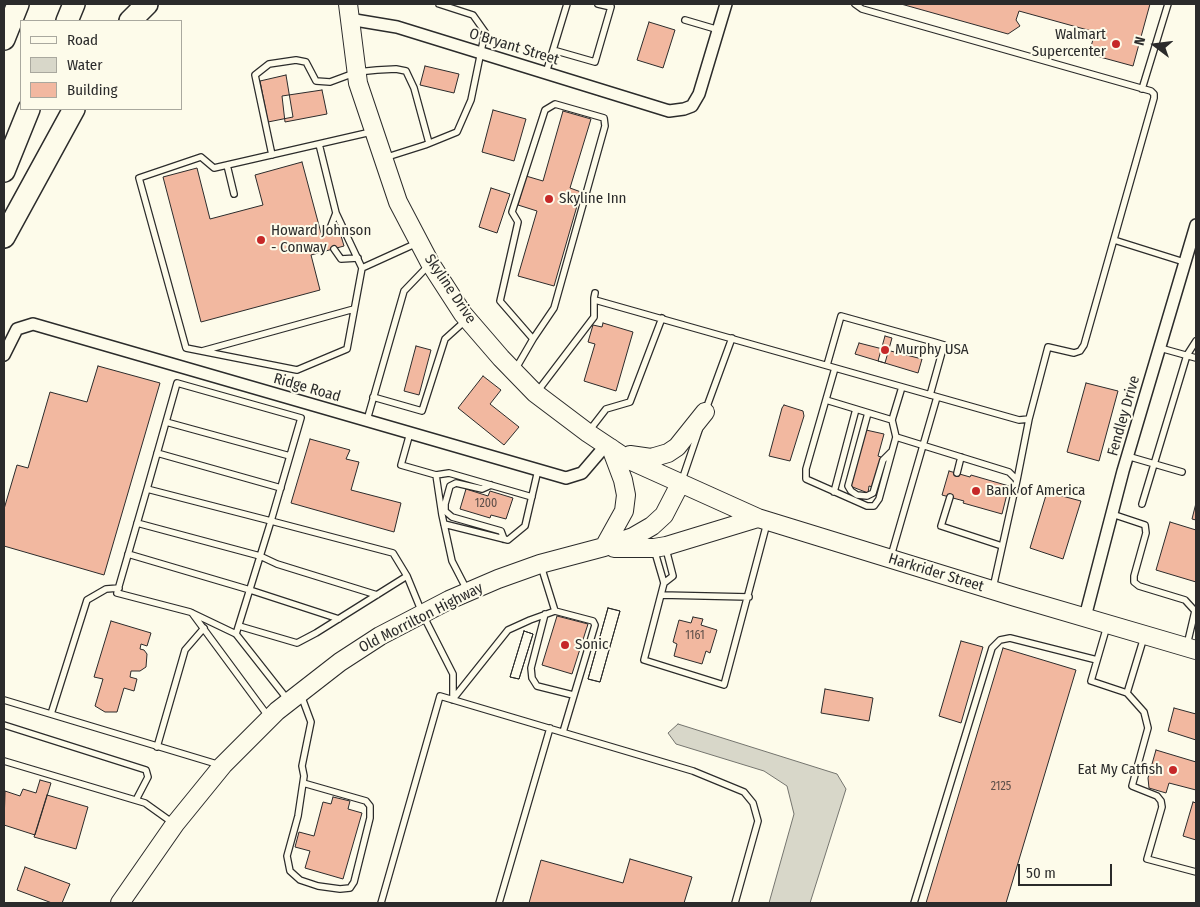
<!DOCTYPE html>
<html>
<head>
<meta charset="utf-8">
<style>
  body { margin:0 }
  #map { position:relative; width:1200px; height:907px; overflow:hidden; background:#fdfbea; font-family:"Fira Sans Condensed",sans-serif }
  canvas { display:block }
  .frame { position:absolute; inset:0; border:5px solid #2b2b2b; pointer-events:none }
  .legend { position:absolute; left:20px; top:20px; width:162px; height:90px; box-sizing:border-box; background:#fdfbea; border:1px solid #a9a89e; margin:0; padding:6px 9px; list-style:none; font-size:15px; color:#2b2b2b }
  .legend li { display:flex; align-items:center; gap:10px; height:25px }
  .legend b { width:25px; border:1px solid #a9a89e }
  .north { position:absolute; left:1130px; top:20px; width:50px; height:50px; -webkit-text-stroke:4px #fdfbea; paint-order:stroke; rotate:285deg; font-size:14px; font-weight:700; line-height:20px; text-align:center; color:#2b2b2b }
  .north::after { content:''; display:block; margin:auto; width:18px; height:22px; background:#2b2b2b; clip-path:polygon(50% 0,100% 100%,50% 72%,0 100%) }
  .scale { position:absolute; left:1018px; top:864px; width:94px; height:22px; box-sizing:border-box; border:2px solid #2b2b2b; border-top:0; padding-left:6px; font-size:15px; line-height:18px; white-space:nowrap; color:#2b2b2b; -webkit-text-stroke:4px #fdfbea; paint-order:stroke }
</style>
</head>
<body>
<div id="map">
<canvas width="1200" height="907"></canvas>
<div class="frame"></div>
<ul class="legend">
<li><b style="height:6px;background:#fdfbea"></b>Road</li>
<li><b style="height:14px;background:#d8d7c9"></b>Water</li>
<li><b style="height:14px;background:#f2b8a0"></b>Building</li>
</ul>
<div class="north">N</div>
<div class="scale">50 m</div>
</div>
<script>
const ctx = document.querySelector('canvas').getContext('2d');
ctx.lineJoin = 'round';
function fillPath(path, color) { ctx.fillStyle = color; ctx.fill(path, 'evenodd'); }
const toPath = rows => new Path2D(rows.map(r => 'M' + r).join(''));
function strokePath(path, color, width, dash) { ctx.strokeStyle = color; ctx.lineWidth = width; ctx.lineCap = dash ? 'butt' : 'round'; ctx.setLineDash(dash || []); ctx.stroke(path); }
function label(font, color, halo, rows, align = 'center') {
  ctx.font = font + ' "Fira Sans Condensed",sans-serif'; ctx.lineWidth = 4; ctx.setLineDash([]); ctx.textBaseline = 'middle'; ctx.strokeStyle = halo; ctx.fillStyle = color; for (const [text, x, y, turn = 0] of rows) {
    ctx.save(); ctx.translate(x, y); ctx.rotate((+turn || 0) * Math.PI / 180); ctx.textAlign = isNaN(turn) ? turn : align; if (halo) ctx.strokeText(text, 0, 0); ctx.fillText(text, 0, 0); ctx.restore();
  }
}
const water = toPath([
  [678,724,837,774,846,789,810,903,769,903,794,814,787,786,764,771,676,744,668,733,678,724]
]);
const building = toPath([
  [901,4,1150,4,1133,66,1089,54,1095,32,1019,11,1016,20,1020,26,1008,34,901,4],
  [649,22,675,30,663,68,637,60,649,22],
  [425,66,459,74,454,93,420,85,425,66],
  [286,75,293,117,268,122,260,81,286,75],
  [322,90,327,114,285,122,282,96,322,90],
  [493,110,526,119,514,161,482,152,493,110],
  [563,111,591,119,570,188,581,192,554,286,518,276,537,211,518,205,526,176,543,181,563,111],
  [302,162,321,233,339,229,344,246,311,255,320,290,201,322,163,177,197,168,210,219,263,205,255,175,302,162],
  [491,188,510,194,497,233,479,227,491,188],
  [603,323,633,332,616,391,584,381,595,344,588,342,593,325,602,327,603,323],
  [885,336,892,338,885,363,878,361,885,336],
  [859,343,922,359,918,373,855,354,859,343],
  [416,346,431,350,419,395,404,391,416,346],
  [98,366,160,383,104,575,4,546,4,509,17,465,28,468,50,392,87,402,98,366],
  [483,376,501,390,490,404,519,427,504,445,458,408,483,376],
  [1086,383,1118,391,1099,461,1067,452,1086,383],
  [784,405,803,411,804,416,790,461,769,456,782,408,784,405],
  [866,430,884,434,878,456,881,457,873,487,869,486,868,493,850,486,866,430],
  [310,439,350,450,346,459,359,462,351,490,401,503,394,532,291,503,310,439],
  [949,471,970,477,971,475,1009,486,1002,514,963,503,964,501,942,495,949,471],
  [466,489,488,496,490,491,513,498,506,519,491,515,490,518,460,509,466,489],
  [1047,492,1081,501,1063,559,1030,548,1047,492],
  [1196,503,1196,520,1192,519,1196,503],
  [1170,522,1196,530,1196,582,1156,570,1170,522],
  [608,608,620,611,600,682,588,679,608,608],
  [608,608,620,611,600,682,588,679,608,608],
  [557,616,588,624,572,674,542,665,557,616],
  [693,617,703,619,701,625,717,630,710,653,706,651,702,664,674,656,677,644,673,642,679,620,691,623,693,617],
  [111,621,151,633,147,646,141,644,140,649,144,650,147,654,146,667,140,671,131,671,130,677,137,679,134,691,124,688,117,712,105,712,95,706,103,679,94,677,111,621],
  [524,631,533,634,519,679,510,677,524,631],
  [524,631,533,634,519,679,510,677,524,631],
  [961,641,983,647,961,723,939,716,961,641],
  [1003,648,1076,670,1006,903,926,903,1003,648],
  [825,689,873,698,869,721,821,713,825,689],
  [1174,708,1196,714,1196,740,1168,731,1174,708],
  [1156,750,1196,762,1196,790,1169,783,1166,793,1149,788,1148,778,1156,750],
  [40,780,51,783,35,835,4,825,5,791,20,796,23,789,36,793,40,780],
  [47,795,88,807,76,849,34,837,47,795],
  [333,797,350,801,348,809,362,813,343,879,305,868,310,851,295,847,299,832,314,836,323,802,331,804,333,797],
  [1193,802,1196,803,1196,840,1183,836,1193,802],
  [630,859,692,877,684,903,529,903,541,860,623,883,630,859],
  [25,867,70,884,62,903,52,903,17,890,25,867]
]);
const lane = toPath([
  [685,20,719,30],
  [553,50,595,62,611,7,598,4],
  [546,73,567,4],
  [1142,89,1168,4],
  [371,132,214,168,201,157,139,178,186,348,297,370,347,349,362,268,417,243],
  [319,144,336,213,362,268],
  [272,155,255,75,269,64,296,60,306,62,316,81,330,82,357,72,377,70,396,69,406,71,414,88,429,143],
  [384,158,425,145,457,132,471,100,485,32,473,15,439,4],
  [227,165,234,194],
  [329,231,336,213],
  [1114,240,1184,262],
  [334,249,341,259,358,258],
  [595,293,594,298,595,300,1019,420,1029,419,1048,347,1074,353,1080,351,1084,345,1154,98,1154,94,1151,91,862,9,855,4],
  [1160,348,1196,358],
  [202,351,354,309],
  [827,365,841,316,934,342,944,345,930,395],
  [835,368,806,469,806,479,867,506,874,506,879,499,896,437,892,420,902,387],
  [515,370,533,339,554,308,605,126,604,118,555,104,545,110,512,212,518,222,500,301,533,339],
  [537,392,594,317,594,298],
  [373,397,422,411,445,339,465,321],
  [826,400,892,420],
  [706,409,732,338],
  [868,413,848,486,851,491,857,495,867,496,873,493,883,460,891,452],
  [367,420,404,291,429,265],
  [166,422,290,456],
  [589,431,606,409,630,402,662,318],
  [410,433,401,465,436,475,449,473,532,497],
  [896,437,1009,472,1017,480,993,588],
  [157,453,281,488],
  [1127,456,1182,472],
  [957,473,961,457],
  [436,475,442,515,452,561,467,590],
  [682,480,699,430],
  [1017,480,1029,419],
  [491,485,482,489,456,483,450,486,445,504,445,511,452,517,501,531,504,539],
  [147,489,271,521,301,418,177,383,147,489,117,593,190,612,236,634,288,700],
  [834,492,856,409],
  [950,497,941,526,1002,546],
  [1142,504,1187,355,1196,341],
  [1112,514,1145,525,1146,533,1134,576,1134,582,1139,586,1185,600,1195,611,1187,645],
  [137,523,260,556,277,564,377,595],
  [444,524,508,540,525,526,538,470],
  [654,549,664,583,644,660,724,685,767,523],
  [128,554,250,590,339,619],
  [891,556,937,397],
  [664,583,673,576,666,549],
  [661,595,749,597],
  [555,611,593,621,595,625,563,732],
  [192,613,268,716],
  [545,614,531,668,532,678,537,686,573,695],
  [239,626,297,643,316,633,407,576],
  [1107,626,1091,681,1127,693,1144,712,1148,728,1132,786,1157,796,1161,801,1162,807,1147,859,1196,872],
  [236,634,271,521,393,553,407,576,423,615,453,674,453,700],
  [1127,693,1144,637],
  [301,695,311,722,302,766,304,776,298,816,287,856,290,871,300,880,318,886,340,889,350,888,354,882,370,818,370,806,366,801,303,783],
  [453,699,508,630,530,620,555,611,541,566],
  [4,700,220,765],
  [51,714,87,600,106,589,119,588],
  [4,725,146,770,148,777,136,800],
  [157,747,185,650,204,628],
  [4,761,145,803,173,823],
  [381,903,440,696,693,771,744,792,753,803,758,821,735,903],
  [499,903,550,728],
  [914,903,992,648,1000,640,1010,638,1097,660]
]);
const street = toPath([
  [349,19,397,27,669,111,684,109,692,106,699,94,726,4],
  [4,355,17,329,33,324,566,478,582,473,606,445],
  [1085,617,1123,471,1196,225]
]);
const primary = toPath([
  [348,4,358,83,398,202,430,263,463,314,501,358,535,393,588,433,627,459,758,518,1015,597,1196,650],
  [630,455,651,458,668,453,677,447,705,412],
  [604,547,624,511,626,495,623,480,611,448],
  [614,548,654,548,666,546,758,518],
  [120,903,175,824,223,765,277,711,340,662,380,636,449,600,498,579,540,564,604,547,633,537,652,526,664,515,680,484]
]);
const highway = toPath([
  [67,21,74,4],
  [130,21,147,4],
  [4,39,18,4],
  [4,171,29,109],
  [4,237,74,109]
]);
const markers = [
  [1116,44,5,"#c62828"],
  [549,199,5,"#c62828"],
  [261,240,5,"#c62828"],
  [885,350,5,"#c62828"],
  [976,491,5,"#c62828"],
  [565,645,5,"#c62828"],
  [1173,770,5,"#c62828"]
];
const numberNames = [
  ["1200",486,504],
  ["1161",695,636],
  ["2125",1001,787]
];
const poiNames = [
  ["Walmart",1106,35,"right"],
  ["Supercenter",1106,52,"right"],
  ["Skyline Inn",559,199],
  ["Howard Johnson",271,231],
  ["- Conway",271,248],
  ["Murphy USA",895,350],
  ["Bank of America",986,491],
  ["Sonic",575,645],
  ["Eat My Catfish",1163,770,"right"]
];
const streetNames = [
  ["O'Bryant Street",514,47,17],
  ["Skyline Drive",450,289,56],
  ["Ridge Road",307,388,16],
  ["Fendley Drive",1124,416,-74],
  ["Harkrider Street",936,573,17],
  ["Old Morrilton Highway",421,618,-27]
];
fillPath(water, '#d8d7c9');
strokePath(water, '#74746e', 1);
fillPath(building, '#f2b8a0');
strokePath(building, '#2b2b2b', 1);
strokePath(lane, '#2b2b2b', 8);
strokePath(street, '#2b2b2b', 14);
strokePath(primary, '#2b2b2b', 20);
strokePath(highway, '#2b2b2b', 24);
strokePath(lane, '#fdfbea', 5.5);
strokePath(street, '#fdfbea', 11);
strokePath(primary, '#fdfbea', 18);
strokePath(highway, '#fdfbea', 21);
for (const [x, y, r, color] of markers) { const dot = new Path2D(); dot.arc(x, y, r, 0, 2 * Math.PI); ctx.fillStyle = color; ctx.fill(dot); strokePath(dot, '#fdfbea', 2); }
label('12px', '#5d4e48', null, numberNames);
label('15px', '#2b2b2b', '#fdfbea', poiNames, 'left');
label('15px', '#2b2b2b', '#fdfbea', streetNames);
</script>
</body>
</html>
